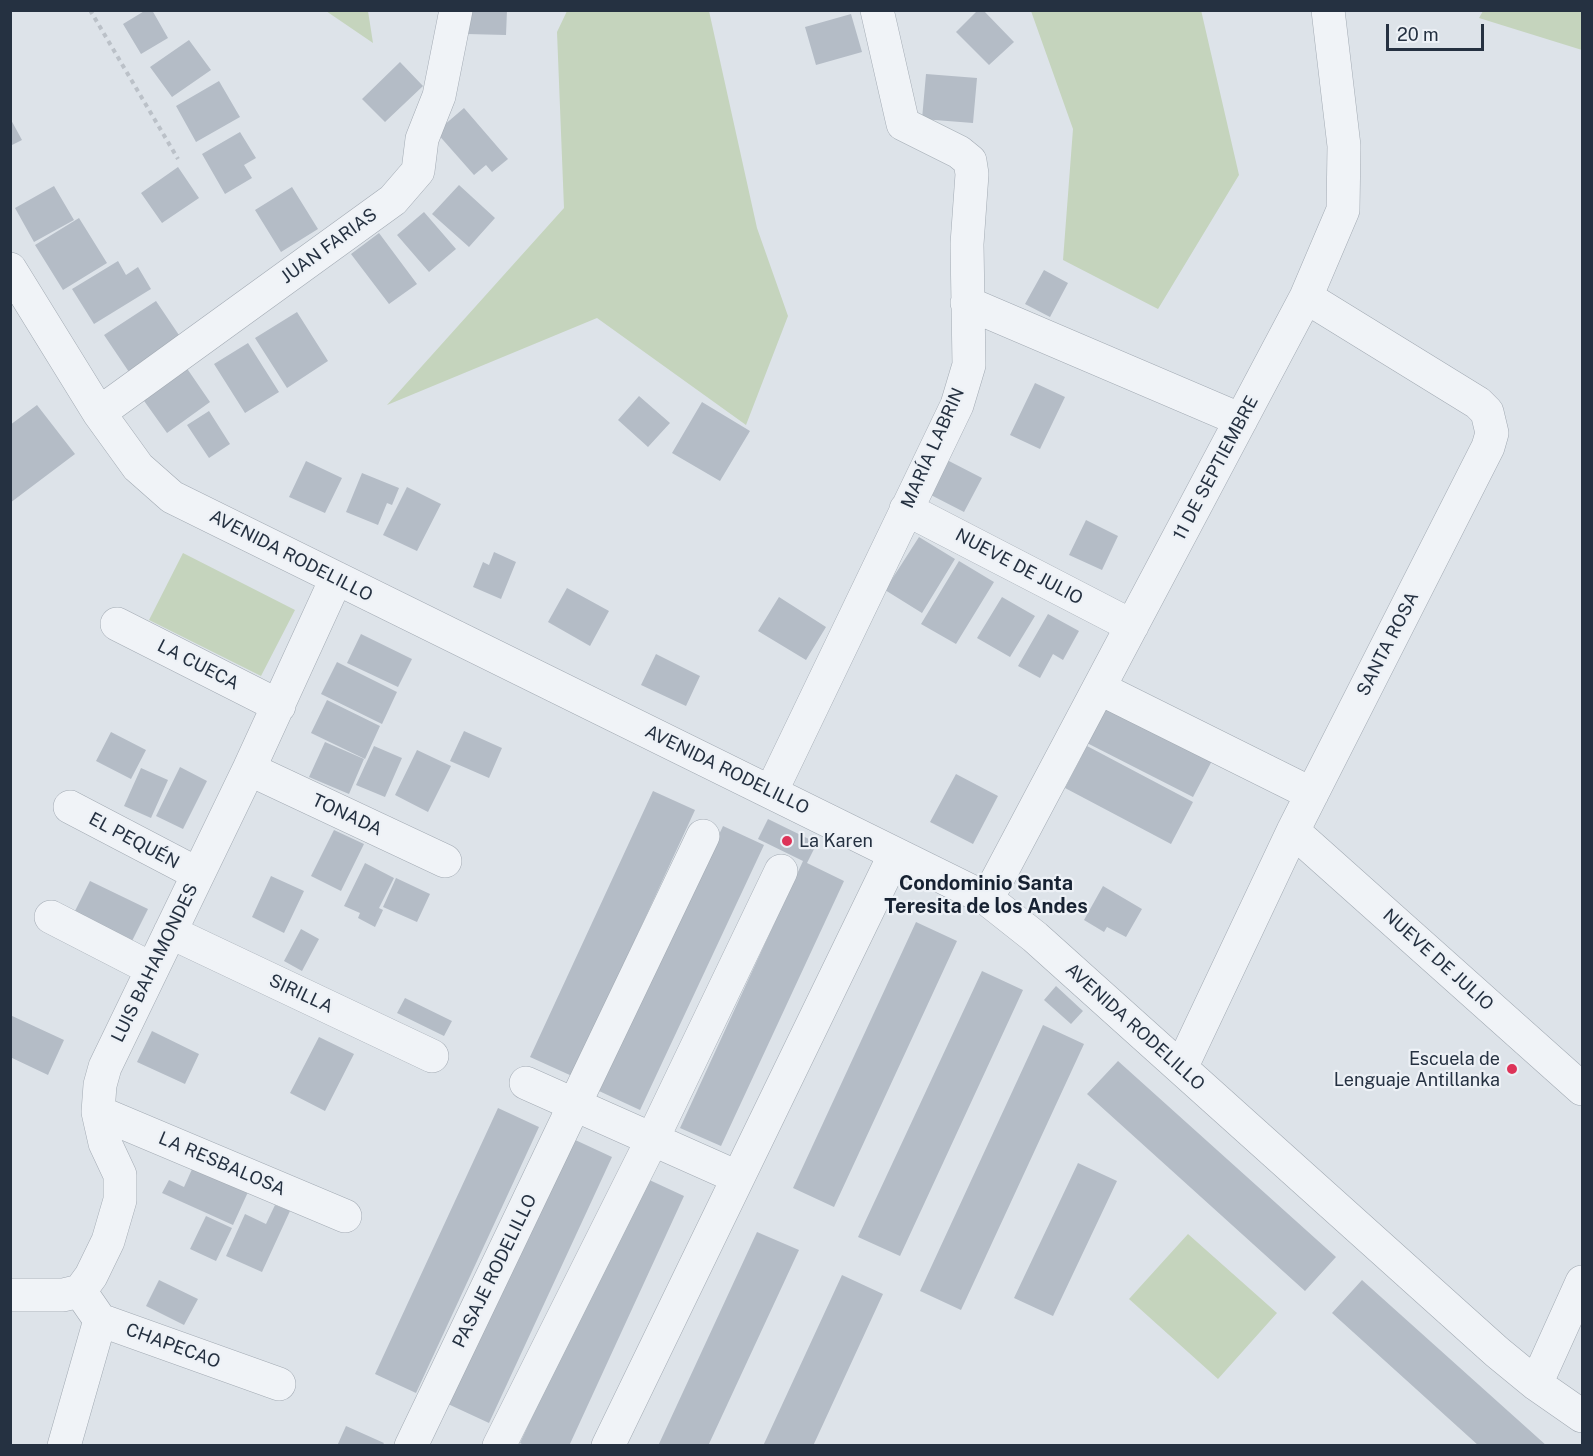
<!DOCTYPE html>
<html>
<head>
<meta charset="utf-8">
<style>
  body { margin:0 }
  #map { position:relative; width:1593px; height:1456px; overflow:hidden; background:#dde3e9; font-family:"Public Sans",sans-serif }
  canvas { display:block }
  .frame { position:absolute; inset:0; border:12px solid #253141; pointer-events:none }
  .scale { position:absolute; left:1386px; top:24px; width:98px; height:27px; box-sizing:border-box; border:3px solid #253141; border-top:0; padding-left:8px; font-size:18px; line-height:21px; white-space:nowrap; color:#253141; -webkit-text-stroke:4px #edf1f6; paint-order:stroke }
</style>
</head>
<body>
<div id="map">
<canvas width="1593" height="1456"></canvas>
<div class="frame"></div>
<div class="scale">20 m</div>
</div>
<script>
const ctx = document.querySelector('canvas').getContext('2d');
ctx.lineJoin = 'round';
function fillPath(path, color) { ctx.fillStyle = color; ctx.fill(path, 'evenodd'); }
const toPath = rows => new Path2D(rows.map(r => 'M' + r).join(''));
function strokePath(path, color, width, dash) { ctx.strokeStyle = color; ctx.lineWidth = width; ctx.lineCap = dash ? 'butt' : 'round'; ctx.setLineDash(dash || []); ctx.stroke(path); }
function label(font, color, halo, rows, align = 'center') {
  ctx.font = font + ' "Public Sans",sans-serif'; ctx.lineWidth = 4.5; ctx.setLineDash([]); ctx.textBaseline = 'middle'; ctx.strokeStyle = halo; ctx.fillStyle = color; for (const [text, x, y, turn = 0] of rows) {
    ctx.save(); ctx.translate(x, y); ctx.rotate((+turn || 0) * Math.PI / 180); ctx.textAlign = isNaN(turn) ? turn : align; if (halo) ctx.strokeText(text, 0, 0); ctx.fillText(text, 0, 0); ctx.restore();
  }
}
const green = toPath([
  [1201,10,1239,175,1158,309,1063,260,1073,129,1031,11],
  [326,11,368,11,373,43],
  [567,11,709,11,757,228,788,316,746,425,597,318,387,405,564,208,557,32],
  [1483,11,1582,11,1582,50,1479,18],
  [183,553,295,610,261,676,149,620],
  [1188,1234,1277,1313,1218,1379,1129,1299]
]);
const building = toPath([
  [146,10,152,10,168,38,141,54,123,24],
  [468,10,507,10,506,35,467,34],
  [978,10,983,10,1014,42,989,65,956,32],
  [851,14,862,52,816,65,805,27],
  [189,40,211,70,172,97,150,67],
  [400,62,423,86,385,122,362,99],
  [926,74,977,78,973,123,922,119],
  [219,81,240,117,196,142,176,106],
  [464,108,508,159,492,172,486,165,474,175,436,132],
  [10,118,22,140,10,146],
  [240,132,256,158,244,165,252,178,225,194,202,154],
  [178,167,199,198,162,223,141,193],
  [459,185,495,218,469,247,432,214],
  [54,186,74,220,34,242,15,208],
  [292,187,318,229,281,252,255,210],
  [424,212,456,249,429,272,397,235],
  [79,218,107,263,63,290,35,245],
  [379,233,417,284,389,304,351,254],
  [118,261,126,275,138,267,151,289,94,324,72,289],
  [1044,270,1068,283,1050,317,1025,304],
  [156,301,183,341,131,375,104,335],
  [297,312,328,361,287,388,255,338],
  [248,343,279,392,245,413,214,364],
  [186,367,210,402,167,433,142,398],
  [1035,383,1065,397,1040,449,1010,435],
  [639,396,670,423,648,447,618,420],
  [702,402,750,431,720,481,672,453],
  [37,405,75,454,10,503,10,425],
  [209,411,230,444,209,458,187,425],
  [947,460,982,478,964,512,929,494],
  [306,461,342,478,325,513,289,497],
  [362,473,399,488,392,505,387,503,378,525,346,512],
  [407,487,441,504,417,551,383,535],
  [1086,520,1118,536,1102,570,1069,555],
  [919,537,955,559,922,613,885,590],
  [494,552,516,562,501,599,473,587,483,562,489,565],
  [959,561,994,582,956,644,921,624],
  [567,588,609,611,590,646,548,622],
  [779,597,826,627,806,660,758,631],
  [1002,597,1035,616,1010,657,977,638],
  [1048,614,1079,631,1063,660,1053,654,1040,678,1018,666],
  [361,634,412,659,398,687,347,663],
  [656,654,700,676,686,706,641,685],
  [337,662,397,692,382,724,321,694],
  [327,700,380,726,365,759,311,733],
  [1108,701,1215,755,1193,797,1087,743],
  [464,731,502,748,489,778,450,761],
  [111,732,146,750,131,779,96,761],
  [325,742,364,759,349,794,309,777],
  [374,746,402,758,385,797,356,785],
  [1087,746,1193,802,1171,844,1065,788],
  [417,750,451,766,428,812,395,795],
  [180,767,207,781,183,829,156,816],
  [141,768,168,780,151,818,124,806],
  [956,774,998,796,973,844,930,822],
  [653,791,695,810,572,1076,530,1057],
  [768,819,817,843,807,863,844,881,721,1146,680,1128,803,861,758,839],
  [723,826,764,845,640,1110,599,1091],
  [334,830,364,844,341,891,311,876],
  [365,863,394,878,379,908,383,910,375,927,358,918,360,913,344,906],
  [271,876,304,891,284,933,252,917],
  [396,878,430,894,417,922,383,907],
  [90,881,148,909,132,941,74,913],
  [1103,886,1142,909,1126,937,1107,927,1104,932,1084,920],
  [916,922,957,941,834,1207,793,1188],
  [301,929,319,939,302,971,284,961],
  [982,971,1023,990,900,1256,858,1237],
  [1056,986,1083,1011,1071,1024,1044,1000],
  [405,998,452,1021,444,1036,397,1013],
  [10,1015,64,1040,48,1075,10,1057],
  [1043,1025,1084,1044,961,1310,920,1291],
  [152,1031,199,1054,185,1084,137,1062],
  [319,1037,354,1054,325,1111,290,1093],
  [1118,1061,1336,1257,1305,1291,1087,1094],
  [498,1108,539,1127,416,1393,375,1374],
  [571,1138,612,1157,489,1423,448,1404],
  [1078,1163,1117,1181,1053,1316,1014,1298],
  [193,1167,248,1192,233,1225,162,1193,169,1180,184,1187],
  [643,1177,684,1196,569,1446,526,1446,520,1443],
  [275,1205,290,1211,262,1272,226,1256,245,1214,266,1224],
  [206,1216,232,1228,216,1261,190,1249],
  [757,1232,799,1250,708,1446,658,1446],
  [842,1275,883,1294,813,1446,763,1446],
  [159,1280,198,1299,184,1325,146,1306],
  [1362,1280,1547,1446,1479,1446,1332,1313],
  [346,1426,384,1443,382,1446,337,1446]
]);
const path = toPath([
  [90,10,178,159]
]);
const minor = toPath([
  [10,269,99,413,138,467,172,497,987,899,1035,937,1497,1352,1536,1384,1582,1416],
  [967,303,1241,420],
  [99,413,393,200,418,171,422,139,439,96,456,10],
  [906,509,1132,626],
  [117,624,279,706],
  [1099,688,1312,794],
  [249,769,445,861],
  [771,792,957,405,969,365,967,244,972,174,970,161,959,152,903,124,877,10],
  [70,807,198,874],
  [1293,831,1582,1089],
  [987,899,1306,297,1343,210,1344,146,1328,10],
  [51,917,152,969],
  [170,932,432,1056],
  [1181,1068,1293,831,1488,447,1492,433,1487,412,1478,403,1306,297],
  [526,1083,737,1177],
  [98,1112,345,1216],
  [80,1291,100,1320,279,1384],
  [10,1295,63,1295,80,1291,91,1276,108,1241,120,1200,120,1175,105,1143,98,1112,100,1085,105,1067,249,769,336,579],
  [1536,1384,1582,1282],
  [64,1446,100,1320],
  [411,1446,703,836],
  [499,1446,652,1140,781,871],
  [608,1446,895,854]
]);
const markers = [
  [787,841,6,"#dd3358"],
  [1512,1069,6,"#dd3358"]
];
const streetNames = [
  ["JUAN FARIAS",329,246,-36],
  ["MARÍA LABRIN",933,448,-66],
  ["11 DE SEPTIEMBRE",1216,468,-62],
  ["AVENIDA RODELILLO",291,556,27],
  ["NUEVE DE JULIO",1019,567,28],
  ["SANTA ROSA",1388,644,-63],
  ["LA CUECA",198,665,27],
  ["AVENIDA RODELILLO",727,770,26],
  ["TONADA",347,815,25],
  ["EL PEQUÉN",134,841,28],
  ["NUEVE DE JULIO",1438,960,42],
  ["LUIS BAHAMONDES",155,963,-64],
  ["SIRILLA",301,994,25],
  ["AVENIDA RODELILLO",1135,1027,42],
  ["LA RESBALOSA",222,1164,23],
  ["PASAJE RODELILLO",495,1271,-64],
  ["CHAPECAO",173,1346,20]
];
const poiNames = [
  ["La Karen",799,841],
  ["Escuela de",1500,1059,"right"],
  ["Lenguaje Antillanka",1500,1080,"right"]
];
const neighbourhoodNames = [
  ["Condominio Santa",986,884],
  ["Teresita de los Andes",986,907]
];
fillPath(green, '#c5d4bd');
fillPath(building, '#b4bcc6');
strokePath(minor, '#a2aab3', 34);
strokePath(path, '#bbc1c8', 4, [4.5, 4.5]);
strokePath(minor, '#f0f3f7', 33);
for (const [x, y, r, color] of markers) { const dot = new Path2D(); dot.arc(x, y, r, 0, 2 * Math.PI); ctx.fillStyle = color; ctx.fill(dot); strokePath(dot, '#edf1f6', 2); }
label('18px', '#253141', '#edf1f6', streetNames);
label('18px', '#253141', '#edf1f6', poiNames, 'left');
label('bold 20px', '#172232', '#edf1f6', neighbourhoodNames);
</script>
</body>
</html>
